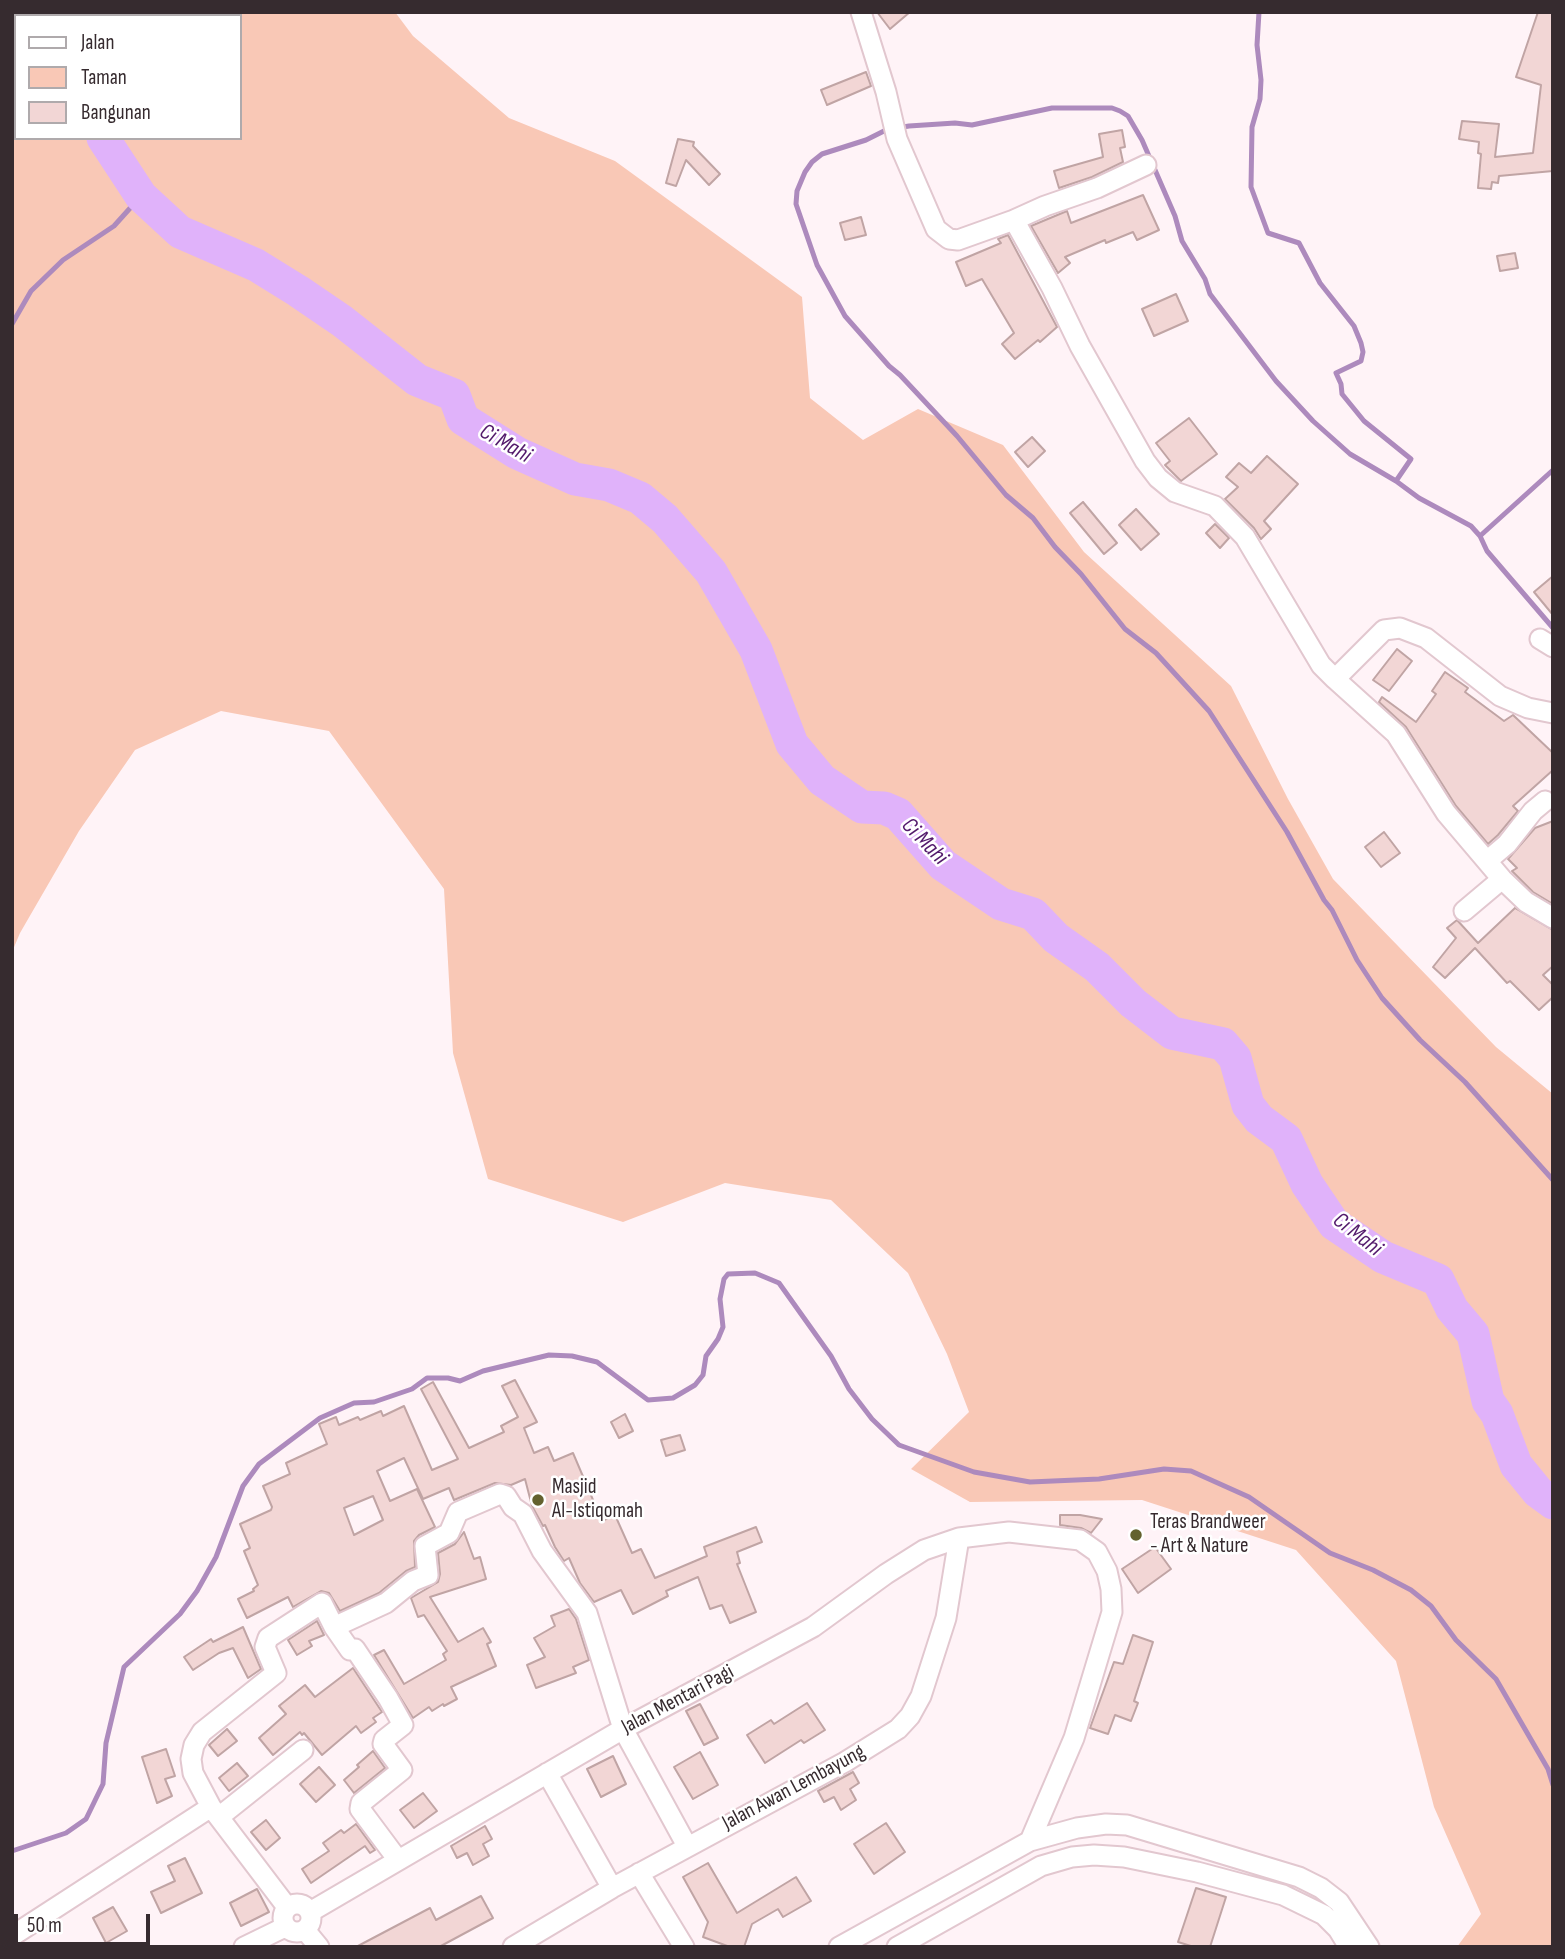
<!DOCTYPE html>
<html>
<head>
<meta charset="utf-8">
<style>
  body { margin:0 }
  #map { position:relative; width:1565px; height:1959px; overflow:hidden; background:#fff3f7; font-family:"Sofia Sans Condensed",sans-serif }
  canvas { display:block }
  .frame { position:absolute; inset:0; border:14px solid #362b2f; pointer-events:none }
  .legend { position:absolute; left:14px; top:14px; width:228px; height:126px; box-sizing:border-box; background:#fff; border:2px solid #afaaac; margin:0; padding:9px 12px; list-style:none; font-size:21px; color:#362b2f }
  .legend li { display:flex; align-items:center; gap:14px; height:35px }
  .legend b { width:35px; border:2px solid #afaaac }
  .scale { position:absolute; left:14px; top:1914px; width:136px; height:32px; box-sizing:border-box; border:4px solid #362b2f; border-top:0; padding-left:9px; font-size:21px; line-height:24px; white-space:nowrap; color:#362b2f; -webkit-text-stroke:5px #fff; paint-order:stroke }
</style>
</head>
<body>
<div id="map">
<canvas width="1565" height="1959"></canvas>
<div class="frame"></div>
<ul class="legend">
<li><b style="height:9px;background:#fff"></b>Jalan</li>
<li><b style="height:19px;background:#f9c8b6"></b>Taman</li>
<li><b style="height:19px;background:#f2d6d5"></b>Bangunan</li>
</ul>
<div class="scale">50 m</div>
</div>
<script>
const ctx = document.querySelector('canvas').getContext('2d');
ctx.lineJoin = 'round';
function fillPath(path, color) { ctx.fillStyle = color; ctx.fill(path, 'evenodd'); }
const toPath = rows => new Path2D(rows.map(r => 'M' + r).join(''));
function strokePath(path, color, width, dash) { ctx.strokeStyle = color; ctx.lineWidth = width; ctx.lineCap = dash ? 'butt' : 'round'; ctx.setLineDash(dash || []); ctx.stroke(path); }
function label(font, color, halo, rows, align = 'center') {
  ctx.font = font + ' "Sofia Sans Condensed",sans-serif'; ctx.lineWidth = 5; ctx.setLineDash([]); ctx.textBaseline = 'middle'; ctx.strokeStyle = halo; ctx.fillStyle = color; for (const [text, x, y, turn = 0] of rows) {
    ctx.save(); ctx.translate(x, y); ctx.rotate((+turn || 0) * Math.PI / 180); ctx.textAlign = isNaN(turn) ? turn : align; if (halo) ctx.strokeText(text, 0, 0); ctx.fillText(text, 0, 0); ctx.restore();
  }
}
const green = toPath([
  [12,12,395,12,413,36,509,118,615,161,802,297,810,398,863,440,918,409,1003,445,1084,552,1231,686,1288,799,1333,879,1496,1047,1553,1094,1553,1947,1457,1947,1481,1914,1434,1807,1396,1661,1296,1550,1142,1500,970,1502,911,1469,969,1412,947,1354,908,1273,831,1200,725,1183,623,1222,488,1179,453,1053,444,889,329,731,221,711,135,750,79,831,20,933,12,952],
  [16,16,240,16,240,138,16,138]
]);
const stream = toPath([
  [1259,12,1257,45,1261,80,1260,99,1252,127,1251,187,1268,233,1299,243,1320,283,1354,326,1361,343,1363,352,1361,361,1336,373,1341,384,1342,394,1364,421,1411,459,1396,481],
  [12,324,31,291,63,260,114,226,141,196],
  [1480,536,1553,470],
  [1553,628,1487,551,1480,536,1471,526,1419,498,1396,481,1350,454,1313,421,1276,381,1210,294,1205,279,1182,241,1175,216,1142,140,1128,116,1120,111,1112,108,1052,108,972,125,955,123,909,126,886,130,866,140,822,154,812,162,805,172,797,191,796,204,817,265,845,316,889,366,900,375,957,436,1006,495,1033,518,1055,547,1081,574,1125,629,1156,653,1209,711,1287,832,1324,900,1332,910,1357,960,1382,998,1420,1040,1465,1082,1553,1180],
  [12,1851,66,1833,86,1819,103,1784,106,1743,124,1667,180,1614,197,1591,216,1557,243,1486,259,1464,320,1418,354,1403,374,1402,412,1389,427,1378,448,1378,460,1381,483,1371,549,1355,572,1356,597,1362,648,1400,673,1398,695,1385,703,1375,706,1356,718,1339,723,1327,720,1299,724,1279,728,1274,755,1273,779,1283,831,1356,849,1389,872,1419,899,1445,974,1472,1030,1482,1099,1479,1164,1469,1191,1471,1249,1497,1330,1553,1373,1570,1411,1590,1431,1606,1456,1640,1496,1679,1548,1769,1553,1785]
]);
const river = toPath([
  [12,16,16,18],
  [103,138,141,196,180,232,256,265,298,291,342,321,417,380,454,395,463,419,517,453,575,479,609,485,640,498,665,519,711,572,756,650,792,744,822,780,862,807,884,808,898,814,943,865,1001,904,1033,914,1056,938,1097,967,1133,1003,1172,1033,1223,1044,1235,1058,1248,1105,1259,1119,1286,1139,1307,1184,1334,1224,1383,1257,1438,1280,1452,1309,1473,1334,1488,1401,1497,1414,1516,1465,1538,1492,1553,1503]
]);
const building = toPath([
  [877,12,910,12,890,29,877,12],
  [1538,12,1553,12,1553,171,1499,176,1498,183,1492,182,1491,189,1478,188,1481,154,1478,153,1479,142,1459,139,1462,121,1499,124,1495,157,1533,153,1541,85,1516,77,1538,12],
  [866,72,871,86,827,105,821,90,866,72],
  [1122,130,1125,147,1120,148,1123,162,1092,177,1059,188,1054,171,1103,157,1099,134,1122,130],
  [678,139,694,142,693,146,720,174,709,185,686,160,676,186,666,183,678,139],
  [1143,195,1159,230,1137,240,1133,232,1106,243,1105,240,1065,257,1070,263,1058,273,1031,226,1067,211,1071,223,1143,195],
  [861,217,866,235,845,240,840,223,861,217],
  [1008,235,1057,327,1040,342,1038,340,1015,359,1002,344,1014,333,982,279,966,286,956,262,1001,243,998,239,1008,235],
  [1515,253,1518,268,1500,271,1497,256,1515,253],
  [1176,294,1188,321,1154,336,1142,309,1176,294],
  [1189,418,1217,454,1181,481,1165,465,1170,461,1156,443,1189,418],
  [1032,437,1045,451,1028,467,1015,452,1032,437],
  [1267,456,1298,484,1264,521,1271,529,1261,539,1254,528,1225,499,1238,487,1226,477,1239,463,1251,473,1267,456],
  [1083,502,1117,543,1104,554,1070,513,1083,502],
  [1136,509,1159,534,1141,550,1119,525,1136,509],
  [1215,524,1229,538,1220,548,1206,533,1215,524],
  [1553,576,1553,615,1534,592,1553,576],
  [1397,649,1412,661,1389,691,1373,680,1397,649],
  [1445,672,1468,688,1465,692,1504,721,1513,715,1553,753,1553,770,1513,806,1518,811,1498,835,1488,844,1456,806,1406,727,1379,702,1382,697,1416,722,1436,694,1432,691,1445,672],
  [1553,821,1553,904,1533,892,1512,871,1517,868,1508,859,1535,828,1553,821],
  [1384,832,1400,853,1381,867,1365,847,1384,832],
  [1515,908,1553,930,1553,966,1543,975,1553,985,1553,997,1539,1010,1510,981,1507,983,1475,948,1445,978,1433,967,1456,938,1447,928,1457,920,1478,943,1515,908],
  [515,1380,537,1422,524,1428,534,1453,548,1447,554,1461,573,1453,602,1521,615,1515,632,1553,641,1549,655,1578,707,1556,704,1547,756,1527,762,1542,737,1552,740,1563,737,1564,756,1612,730,1623,722,1605,710,1609,698,1577,666,1591,668,1596,633,1614,621,1590,594,1602,580,1583,569,1558,564,1561,555,1547,545,1525,543,1526,532,1506,525,1479,511,1485,495,1483,454,1500,449,1488,423,1499,404,1458,377,1471,390,1501,417,1489,435,1527,419,1535,414,1541,415,1567,406,1571,379,1593,340,1611,329,1593,321,1591,293,1607,288,1597,247,1618,238,1599,254,1591,253,1589,258,1585,244,1551,250,1548,240,1524,271,1510,272,1507,263,1486,290,1474,286,1463,327,1444,319,1424,336,1417,339,1425,358,1417,360,1420,381,1411,383,1416,404,1406,432,1470,458,1459,421,1389,433,1382,469,1448,504,1432,501,1426,518,1417,502,1386,515,1380],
  [373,1496,383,1520,354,1535,344,1508,373,1496],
  [625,1414,633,1431,619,1438,611,1422,625,1414],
  [680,1435,685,1450,666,1456,661,1440,680,1435],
  [1060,1515,1080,1515,1102,1519,1091,1533,1081,1528,1060,1525,1060,1515],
  [464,1532,474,1559,480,1557,486,1579,430,1597,458,1642,483,1628,491,1642,487,1644,496,1666,451,1687,457,1699,444,1706,443,1704,432,1711,429,1707,413,1718,374,1655,384,1650,404,1684,446,1660,443,1654,447,1651,424,1615,418,1617,411,1598,438,1582,440,1574,438,1553,455,1544,464,1532],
  [1155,1547,1171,1569,1138,1593,1122,1569,1155,1547],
  [569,1609,576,1619,589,1660,573,1667,576,1673,536,1688,527,1665,545,1657,534,1638,555,1626,551,1616,569,1609],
  [317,1621,324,1635,309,1641,312,1646,297,1655,288,1640,317,1621],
  [243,1627,261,1669,248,1678,233,1648,219,1653,193,1670,184,1657,211,1639,213,1642,243,1627],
  [1133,1635,1153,1642,1134,1701,1138,1703,1131,1721,1115,1715,1108,1734,1090,1728,1114,1662,1123,1664,1133,1635],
  [353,1668,382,1712,373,1718,376,1722,361,1733,356,1726,322,1755,304,1733,302,1735,300,1732,273,1755,259,1738,286,1714,279,1706,305,1685,315,1697,353,1668],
  [807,1703,825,1730,804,1743,801,1740,765,1763,747,1735,771,1720,774,1724,807,1703],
  [700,1704,718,1738,704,1745,686,1711,700,1704],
  [227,1729,237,1741,218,1756,209,1745,227,1729],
  [166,1749,175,1776,165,1779,172,1796,157,1803,142,1757,166,1749],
  [373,1751,385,1768,354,1793,344,1780,359,1767,357,1765,373,1751],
  [700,1752,718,1785,693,1799,674,1767,700,1752],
  [613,1756,626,1784,601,1797,587,1769,613,1756],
  [237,1763,248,1776,229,1791,219,1778,237,1763],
  [319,1767,335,1785,316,1802,300,1784,319,1767],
  [853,1772,859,1783,850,1789,856,1800,841,1810,834,1797,824,1802,818,1791,853,1772],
  [423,1793,437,1811,414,1828,400,1810,423,1793],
  [266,1820,280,1838,266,1850,251,1832,266,1820],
  [886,1823,905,1852,874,1874,854,1844,886,1823],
  [356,1824,375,1850,370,1853,365,1846,311,1883,302,1869,329,1851,323,1843,341,1830,344,1833,356,1824],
  [485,1826,492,1839,483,1844,489,1856,473,1865,467,1853,457,1858,451,1846,485,1826],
  [185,1858,202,1893,161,1913,151,1892,175,1881,168,1866,185,1858],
  [708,1863,737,1913,796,1877,811,1901,783,1917,778,1909,752,1924,744,1947,730,1947,703,1937,708,1922,683,1877,708,1863],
  [1196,1888,1226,1897,1210,1947,1194,1947,1178,1942,1196,1888],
  [257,1889,269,1912,241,1926,230,1903,257,1889],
  [481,1896,493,1918,439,1947,356,1947,430,1908,436,1920,481,1896],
  [113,1907,127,1931,106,1943,93,1918,113,1907]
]);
const minor = toPath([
  [861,12,886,92,897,139,936,229,949,239,958,240,1014,220,1052,288,1080,346,1145,461,1158,478,1175,492,1215,506,1245,537,1321,665,1335,679,1384,630,1400,628,1426,638,1500,696,1528,708,1553,713],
  [1014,220,1045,206,1097,188,1146,165],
  [1540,639,1553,647],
  [1335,679,1396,734,1446,813,1502,879,1526,902,1553,918],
  [1487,861,1507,844,1533,811,1545,801],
  [1464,911,1502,879],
  [334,1627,386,1603,413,1581,428,1575,425,1546,449,1533,458,1512,500,1494,506,1496,513,1507,523,1514,542,1551,587,1613,623,1729,687,1846],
  [547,1773,612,1888],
  [219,1817,303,1750],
  [639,1873,684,1947],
  '283 1918a14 14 0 1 1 28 0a14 14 0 1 1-28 0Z',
  [287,1907,211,1807,193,1773,191,1759,194,1745,202,1732,276,1673,265,1647,268,1638,322,1603,334,1627,350,1650,355,1649,388,1698,403,1725,384,1740,383,1744,402,1770,361,1803,360,1809,398,1860],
  [310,1912,623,1729,813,1627,886,1574,924,1550,959,1538,1009,1532,1080,1540,1097,1552,1107,1571,1111,1589,1112,1612,1074,1738,1030,1841],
  [305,1930,319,1947],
  [12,1936,211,1807],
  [244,1947,285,1927],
  [513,1947,612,1888,845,1762,898,1729,910,1716,921,1696,946,1618,959,1538],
  [839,1947,1030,1841,1077,1828,1106,1824,1127,1825,1299,1877,1321,1888,1339,1902,1369,1947],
  [897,1947,1041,1866,1072,1857,1094,1855,1124,1857,1197,1872,1283,1895,1324,1915,1338,1929,1349,1947]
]);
const markers = [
  [538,1500,7,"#63612e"],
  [1136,1535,7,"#63612e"]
];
const poiNames = [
  ["Masjid",552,1488],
  ["Al-Istiqomah",552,1512],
  ["Teras Brandweer",1150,1523],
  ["- Art & Nature",1150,1547]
];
const streetNames = [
  ["Jalan Mentari Pagi",678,1700,-28],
  ["Jalan Awan Lembayung",794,1788,-28]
];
const waterNames = [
  ["Ci Mahi",505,444,30],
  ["Ci Mahi",924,842,46],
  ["Ci Mahi",1357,1235,38]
];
fillPath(green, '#f9c8b6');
strokePath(stream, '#ad8abd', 5);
strokePath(river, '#e0b2fa', 33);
fillPath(building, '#f2d6d5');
strokePath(building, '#c0a4a4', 2);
strokePath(minor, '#e2c7cf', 23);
strokePath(minor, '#fff', 19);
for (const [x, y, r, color] of markers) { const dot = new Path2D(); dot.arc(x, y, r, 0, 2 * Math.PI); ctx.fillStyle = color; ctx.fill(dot); strokePath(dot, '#fff', 2.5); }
label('21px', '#362b2f', '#fff', poiNames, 'left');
label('21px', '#362b2f', '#fff', streetNames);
label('italic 23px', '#531a6c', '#fff', waterNames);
</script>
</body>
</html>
